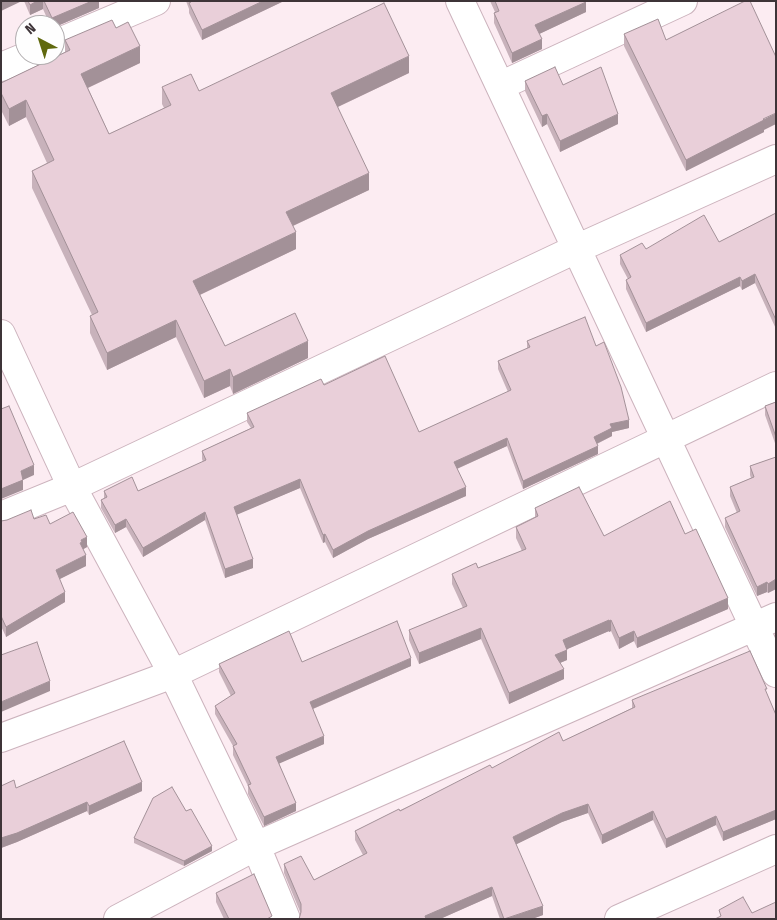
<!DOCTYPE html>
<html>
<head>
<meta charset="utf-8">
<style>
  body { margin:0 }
  #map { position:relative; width:777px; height:920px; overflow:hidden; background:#fcecf2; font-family:"Fira Sans Condensed",sans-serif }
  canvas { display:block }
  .frame { position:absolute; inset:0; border:2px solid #3e3438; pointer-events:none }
  .north { position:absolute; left:15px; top:15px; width:50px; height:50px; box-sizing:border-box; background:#fefefe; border:1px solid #b1adaf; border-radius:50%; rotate:320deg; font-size:14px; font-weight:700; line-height:20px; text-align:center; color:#3e3438 }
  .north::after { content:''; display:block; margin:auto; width:18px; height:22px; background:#60690e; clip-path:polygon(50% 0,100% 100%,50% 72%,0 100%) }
</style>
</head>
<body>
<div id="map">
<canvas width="777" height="920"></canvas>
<div class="frame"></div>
<div class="north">N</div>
</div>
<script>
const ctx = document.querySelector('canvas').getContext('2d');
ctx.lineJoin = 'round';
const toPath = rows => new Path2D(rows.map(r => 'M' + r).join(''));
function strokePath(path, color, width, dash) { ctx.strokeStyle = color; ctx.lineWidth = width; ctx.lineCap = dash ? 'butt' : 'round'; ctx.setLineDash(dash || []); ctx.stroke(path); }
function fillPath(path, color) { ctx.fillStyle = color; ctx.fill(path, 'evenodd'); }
const minor = toPath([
  [460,1,500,86,776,673],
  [55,44,156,1],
  [1,67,30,55],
  [500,86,683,1],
  [1,334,72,487,173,674,256,846,286,919],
  [1,516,72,487,576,249,776,159],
  [1,738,173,674,776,386],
  [118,919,256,846,776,617],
  [619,919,776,849]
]);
const wall = toPath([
  [24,1,99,1,99,8,55,27,55,25,50,25,43,9,30,15],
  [186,1,284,1,202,40,189,13,189,9],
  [490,1,586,1,586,12,539,34,542,49,512,63,494,23,494,13,495,12],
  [116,28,140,63,88,88,109,134,164,108,162,104,162,87,199,91,409,73,338,107,369,190,293,226,296,249,200,295,225,346,308,358,233,394,230,386,204,398,176,337,107,370,90,333,90,316,92,315,32,188,32,171,47,163,26,117,9,126,1,110,1,83,65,52,65,40],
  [624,34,666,40,764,130,764,132,686,171,624,46],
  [525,81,563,85,618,124,560,152,547,124,542,127,525,91],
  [776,213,776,329,755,283,742,290,740,286,646,332,626,289,626,280,628,279,620,264,620,255,646,249,719,242],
  [527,341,629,428,612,432,612,436,597,444,598,454,523,489,507,446,457,469,466,496,368,539,333,558,325,542,323,543,300,488,237,514,253,568,225,578,205,520,143,557,126,527,115,533,101,508,101,500,104,498,104,491,138,491,203,462,202,459,202,451,251,428,247,422,247,413,324,385,419,432,508,392,498,369,498,361,527,349],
  [776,402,776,446,765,415,765,406],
  [776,457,776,589,768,593,767,592,757,596,725,527,725,518,737,513,730,496,730,487,751,478,750,475,750,466],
  [535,508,604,536,685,534,728,609,637,648,634,641,619,649,611,631,609,632,609,631,567,649,567,660,560,663,564,679,509,704,481,639,419,664,409,640,409,630,463,608,452,584,452,574,478,568,522,551,516,538,516,527,535,518],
  [34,519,50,524,87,547,83,549,86,566,59,579,65,602,6,637,1,626,1,521],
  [302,662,411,666,313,709,324,744,279,763,296,811,264,826,248,794,248,786,233,755,233,746,215,714,215,706,231,696,219,672,219,664],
  [767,694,776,715,776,819,723,841,716,825,666,848,653,820,602,844,588,813,562,822,516,844,543,915,532,919,500,919,492,896,440,919,299,919,301,914,284,873,284,864,314,880,363,855,355,840,355,831,492,768,563,741,632,708,632,700],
  [1,786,16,788,142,791,89,815,87,811,17,842,1,848],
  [186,811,212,851,184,866,134,843,134,838],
  [216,893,272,919,224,919,216,902]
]);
const shadedWall = toPath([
  [1,1,22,1,1,11],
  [37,1,43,1,43,9,30,15,30,5],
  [92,1,99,1,99,8,55,27,55,25,52,25,52,18],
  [263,1,284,1,202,40,202,30],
  [586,2,586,12,535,36,535,25],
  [542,39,542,49,512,63,512,53],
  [140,46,140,63,81,91,81,74],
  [409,56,409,73,331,110,331,93],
  [26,100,26,117,9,126,9,109],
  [776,113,776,124,764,130,764,132,686,171,686,160],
  [547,114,547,124,542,127,542,116],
  [618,114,618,124,560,152,560,141],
  [369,173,369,190,286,229,286,212],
  [296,232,296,249,193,298,193,281],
  [755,274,755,283,742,290,742,281],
  [740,277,740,286,646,332,646,323],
  [176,320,176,337,107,370,107,353],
  [308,341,308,358,233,394,233,377],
  [230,369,230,386,204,398,204,381],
  [629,420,629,428,612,432,612,436,594,445,594,437,610,424],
  [507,438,507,446,454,470,454,462],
  [598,446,598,454,523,489,523,481],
  [34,465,34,475,23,480,23,490,1,499,1,489,21,471],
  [300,479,300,488,234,516,234,507],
  [466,487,466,496,368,539,333,558,333,550,368,531],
  [205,512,205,520,143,557,143,548],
  [126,519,126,527,115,533,115,525],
  [325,534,325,542,323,543,323,535],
  [87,537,87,547,82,550,80,553,81,540],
  [86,555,86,566,56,581,56,570],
  [253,559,253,568,225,578,225,569],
  [776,579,776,589,768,593,768,584],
  [767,582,767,592,757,596,757,587],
  [65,592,65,602,6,637,6,627],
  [728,598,728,609,637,648,637,638],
  [609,620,609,631,563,651,563,640],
  [611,620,611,631,609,632,609,621],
  [481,628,481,639,419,664,419,653],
  [634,631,634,641,619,649,619,638],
  [567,650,567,660,555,665,555,655],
  [411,658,411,666,310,710,310,702],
  [564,669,564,679,509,704,509,693],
  [50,681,50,691,1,712,1,702],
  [324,736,324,744,276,765,276,757],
  [142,782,142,791,89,815,89,806],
  [87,802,87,811,17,842,1,848,1,838],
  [296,803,296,811,264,826,264,817],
  [588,804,588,813,562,822,513,846,513,837,562,813],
  [776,810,776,819,723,841,723,832],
  [653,811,653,820,602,844,602,835],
  [716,816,716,825,666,848,666,839],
  [212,846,212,851,184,866,184,861],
  [492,887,492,896,440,919,425,919,425,916],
  [543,906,543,915,532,919,505,919]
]);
const building = toPath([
  [28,1,37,1,30,5,28,1],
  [44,1,92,1,52,18,44,1],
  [191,1,263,1,202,30,189,3,191,2,191,1],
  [495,1,586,1,586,2,535,25,542,39,512,53,494,13,499,11,495,1],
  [745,1,750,1,776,57,776,113,763,119,764,120,686,160,624,34,658,19,666,40,745,1],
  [384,3,409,56,331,93,369,173,286,212,296,232,193,281,225,346,295,313,308,341,233,377,230,369,204,381,176,320,107,353,90,316,98,312,32,171,54,160,26,100,9,109,1,93,1,83,70,50,65,40,112,20,116,28,128,22,140,46,81,74,109,134,171,105,162,87,191,74,199,91,384,3],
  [555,67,563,85,601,67,618,114,560,141,547,114,542,116,525,81,555,67],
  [776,213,776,320,755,274,742,281,740,277,646,323,626,280,631,277,620,255,642,243,646,249,704,215,719,242,776,213],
  [585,317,596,346,604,342,621,387,629,420,610,424,612,428,594,437,598,446,523,481,507,438,454,462,466,487,368,531,333,550,325,534,323,535,300,479,234,507,253,559,225,569,205,512,143,548,126,519,115,525,101,500,107,497,104,491,132,477,138,491,206,460,202,451,254,427,247,413,321,379,324,385,385,356,419,432,511,390,498,361,530,347,527,341,585,317],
  [776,402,776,437,765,406,776,402],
  [9,406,34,465,21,471,23,480,1,489,1,409,9,406],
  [776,457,776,579,768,584,767,582,757,587,725,518,740,511,730,487,754,477,750,466,776,457],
  [579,487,604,536,670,501,685,534,696,529,728,598,637,638,634,631,619,638,611,620,609,621,609,620,563,640,567,650,555,655,564,669,509,693,481,628,419,653,409,630,467,606,452,574,476,563,478,568,526,549,516,527,538,516,535,508,579,487],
  [31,510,34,519,46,515,50,524,73,512,87,537,81,540,82,542,80,543,86,555,56,570,65,592,6,627,1,616,1,521,7,520,31,510],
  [397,621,411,658,310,702,324,736,276,757,296,803,264,817,248,785,251,784,233,746,237,744,215,706,235,693,219,664,289,631,302,662,397,621],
  [37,642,50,681,1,702,1,655,37,642],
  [750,651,767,689,765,689,776,715,776,810,723,832,716,816,666,839,653,811,602,835,588,804,562,813,513,837,543,906,504,919,492,887,425,916,426,919,299,919,301,912,301,904,284,864,301,856,314,880,367,853,355,831,399,809,400,811,490,765,492,768,559,732,563,741,635,707,632,700,750,651],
  [124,741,142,782,89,806,87,802,17,833,1,838,1,786,14,780,16,788,124,741],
  [172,787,186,811,191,809,212,846,184,861,134,838,153,798,172,787],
  [254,874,272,916,267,919,229,919,216,893,254,874],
  [743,897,752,913,776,902,776,919,715,919,721,916,719,910,743,897]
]);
strokePath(minor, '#ccb3bd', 30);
strokePath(minor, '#fff', 28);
fillPath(wall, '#c8b2bb');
fillPath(shadedWall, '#a39198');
fillPath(building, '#e9cfd9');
strokePath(building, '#a39198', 1);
</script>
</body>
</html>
